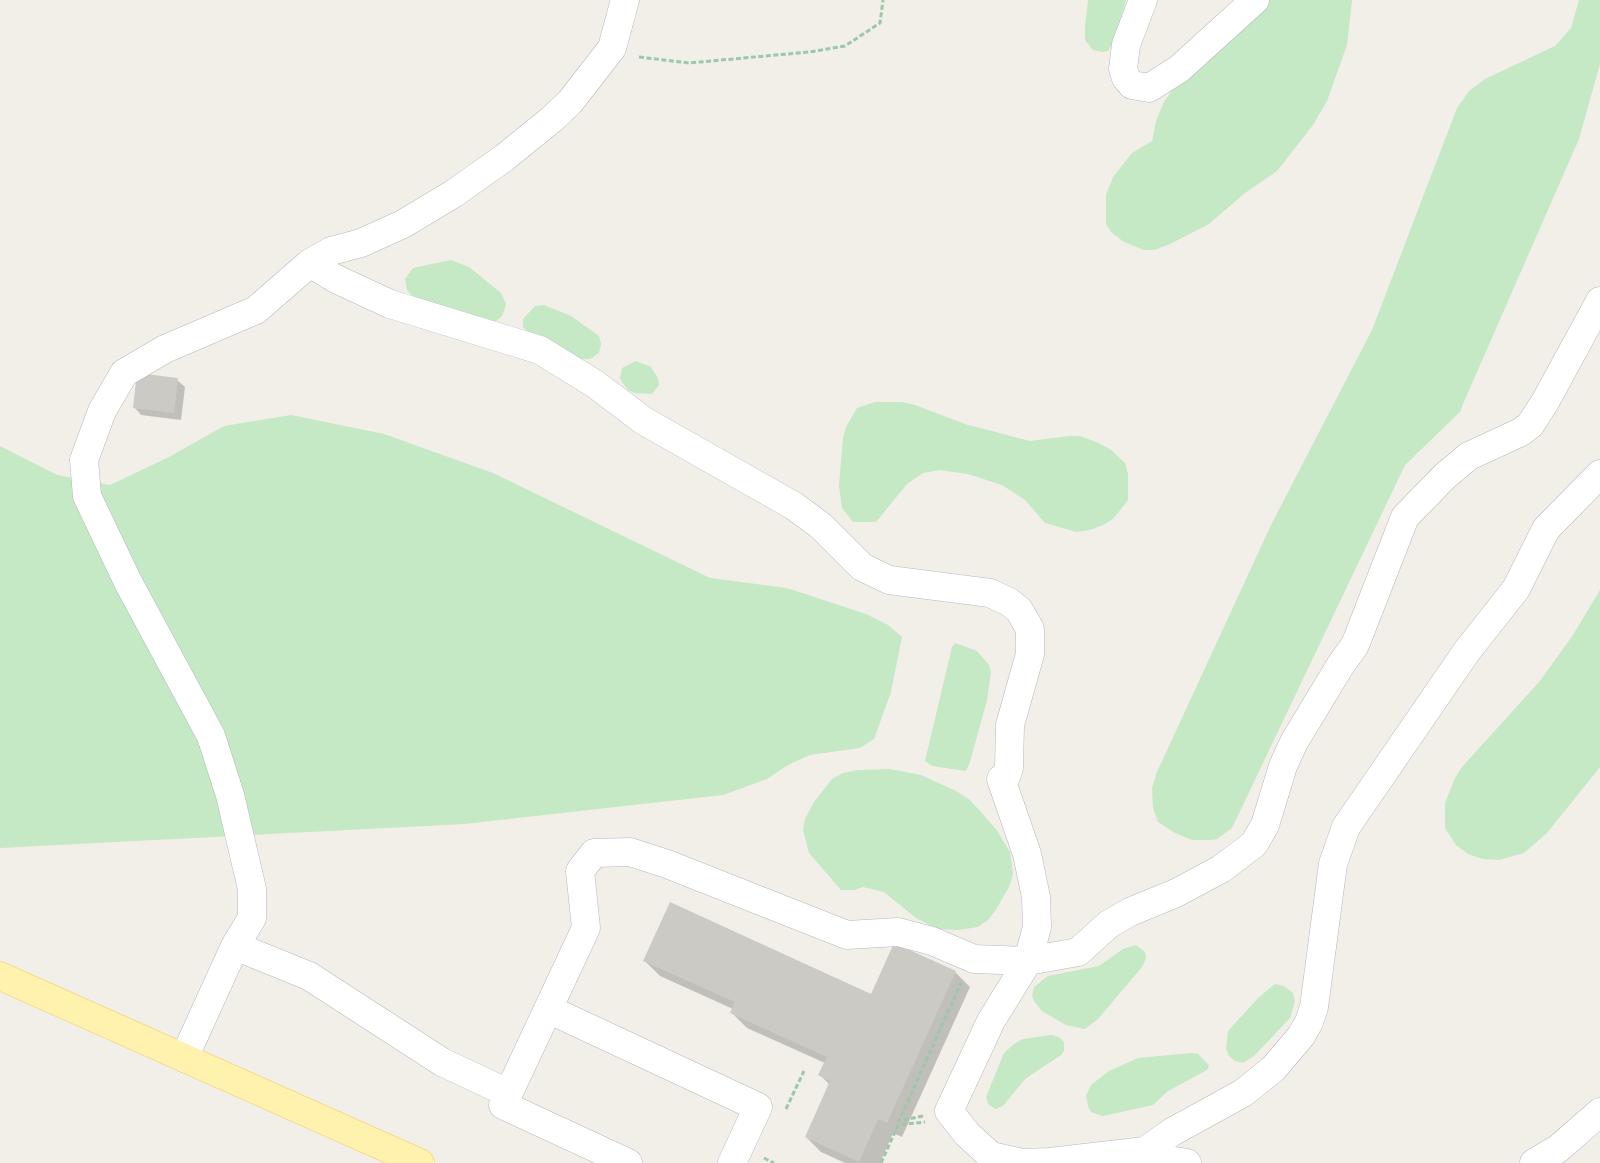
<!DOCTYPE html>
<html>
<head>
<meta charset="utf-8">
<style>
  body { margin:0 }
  canvas { display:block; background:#f1efe8 }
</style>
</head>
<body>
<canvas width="1600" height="1163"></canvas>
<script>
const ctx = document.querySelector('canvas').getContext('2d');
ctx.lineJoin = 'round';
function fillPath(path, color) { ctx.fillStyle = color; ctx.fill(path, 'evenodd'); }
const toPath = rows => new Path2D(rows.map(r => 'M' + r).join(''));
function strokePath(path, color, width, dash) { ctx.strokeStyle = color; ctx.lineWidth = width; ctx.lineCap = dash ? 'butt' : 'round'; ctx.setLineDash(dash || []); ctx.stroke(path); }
const green = toPath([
  [1088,0,1126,0,1117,36,1108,51,1102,52,1093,50,1085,40,1085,27],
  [1268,0,1352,0,1347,45,1327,101,1313,125,1277,171,1245,193,1209,224,1168,245,1154,250,1144,250,1124,242,1111,232,1106,224,1106,195,1113,177,1132,153,1152,141,1156,121,1164,102,1178,82],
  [1579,0,1600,0,1600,64,1579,139,1463,404,1460,412,1405,465,1232,828,1217,839,1211,840,1192,840,1175,833,1158,822,1153,808,1152,788,1157,772,1271,525,1372,330,1457,108,1469,91,1485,79,1555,46,1571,28],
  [451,260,469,267,501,293,506,304,502,316,495,322,462,314,414,297,407,290,405,279,413,268],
  [544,305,571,316,599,336,601,344,599,353,590,359,580,359,529,333,523,327,523,319,535,306],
  [636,361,651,367,658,378,659,385,652,394,635,393,628,390,622,382,620,378,622,368],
  [875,402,902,402,915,405,965,424,1030,441,1069,436,1080,436,1096,442,1110,449,1125,463,1128,474,1128,500,1113,519,1103,525,1090,530,1076,532,1045,523,1025,500,1002,485,968,474,939,470,923,473,907,484,876,522,853,522,842,508,839,486,843,438,846,427,857,408],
  [291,415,384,434,493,473,710,578,787,588,866,614,888,625,902,637,891,692,874,739,860,748,810,755,788,765,767,779,723,795,464,824,0,848,0,446,57,475,110,485,169,457,224,426],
  [1600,590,1600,767,1547,833,1524,853,1499,860,1482,859,1468,854,1456,845,1445,828,1445,803,1455,778,1462,767,1540,681,1573,635],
  [955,643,977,651,989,665,991,672,987,700,970,762,966,771,932,766,925,761,952,647],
  [890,769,921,775,956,791,970,800,996,829,1010,852,1013,874,1009,887,995,911,988,920,978,927,959,930,938,929,916,918,884,892,863,887,854,890,841,890,809,853,803,830,805,819,814,802,832,779,843,773,858,770],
  [1136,945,1145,952,1146,958,1142,967,1098,1019,1085,1029,1066,1025,1042,1011,1034,1001,1032,996,1034,987,1048,976,1099,966,1123,949],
  [1275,984,1284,986,1293,993,1295,1002,1290,1018,1254,1056,1243,1063,1235,1061,1229,1056,1226,1049,1228,1031,1258,998],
  [1051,1035,1059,1037,1064,1042,1064,1051,1061,1055,1025,1079,1003,1106,995,1109,988,1104,986,1097,1004,1053,1014,1044,1023,1039],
  [1192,1053,1198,1054,1209,1065,1207,1070,1168,1091,1153,1105,1103,1116,1091,1112,1089,1109,1086,1096,1091,1085,1109,1071,1138,1058]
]);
const shadow = toPath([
  [177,380,185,387,181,420,141,415,134,407],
  [645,961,871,996,955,972,970,987,902,1137,893,1133,880,1163,845,1163,821,1152,806,1137,830,1085,820,1075,825,1063,747,1028,732,1013,733,1009,660,976]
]);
const building = toPath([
  [137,373,178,378,174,413,133,408],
  [670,902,871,994,894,943,956,971,887,1123,878,1119,859,1162,805,1137,830,1081,818,1075,827,1057,730,1013,735,1002,643,961]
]);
const path = toPath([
  [639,57,689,63,809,52,845,46,880,23,883,0],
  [786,1109,804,1071],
  [923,1116,899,1121,961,983],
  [764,1158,774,1163],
  [881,1163,898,1125,925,1122]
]);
const minor = toPath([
  [625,0,612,48,570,102,552,119,504,158,453,194,403,224,361,243,331,251,310,263,334,278,390,304,540,350,595,384,644,421,794,506,821,526,862,567,889,580,990,593,1009,602,1019,610,1030,629,1030,654,1010,725,1009,768,1006,777,1001,779,1027,854,1036,897,1037,927,1028,961,991,1021,949,1111,967,1134,991,1156,1022,1163,1050,1162,1145,1151,1172,1132,1243,1093,1273,1069,1301,1036,1309,1022,1314,1007,1333,864,1346,827,1467,651,1516,589,1546,529,1600,474],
  [1143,0,1126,45,1123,69,1126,78,1132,85,1149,88,1179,69,1255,0],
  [235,946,252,918,252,889,230,795,211,736,128,582,87,496,84,460,102,411,124,373,165,349,256,310,310,263],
  [548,1009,758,1107,732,1163],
  [184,1058,235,946,309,976,442,1062,508,1093],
  [1145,1151,1162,1159,1187,1163],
  [628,1163,503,1105,586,928,580,871,594,853,630,852,667,864,847,935,898,932,932,941,974,959,1028,961,1078,952,1109,924,1130,912,1176,893,1221,869,1254,844,1265,825,1283,766,1294,742,1340,666,1355,645,1405,517,1445,476,1469,456,1521,432,1530,425,1545,402,1600,301],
  [1534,1163,1559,1148,1600,1112]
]);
const major = toPath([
  [0,976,420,1163]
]);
fillPath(green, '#c5e8c5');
fillPath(shadow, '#0003');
fillPath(building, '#cccac5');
strokePath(minor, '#b5b8bc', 29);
strokePath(major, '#f2c960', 29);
strokePath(path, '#9cc7a9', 3, [5, 2.5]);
strokePath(minor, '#fff', 28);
strokePath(major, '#fff2af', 28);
</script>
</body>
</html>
